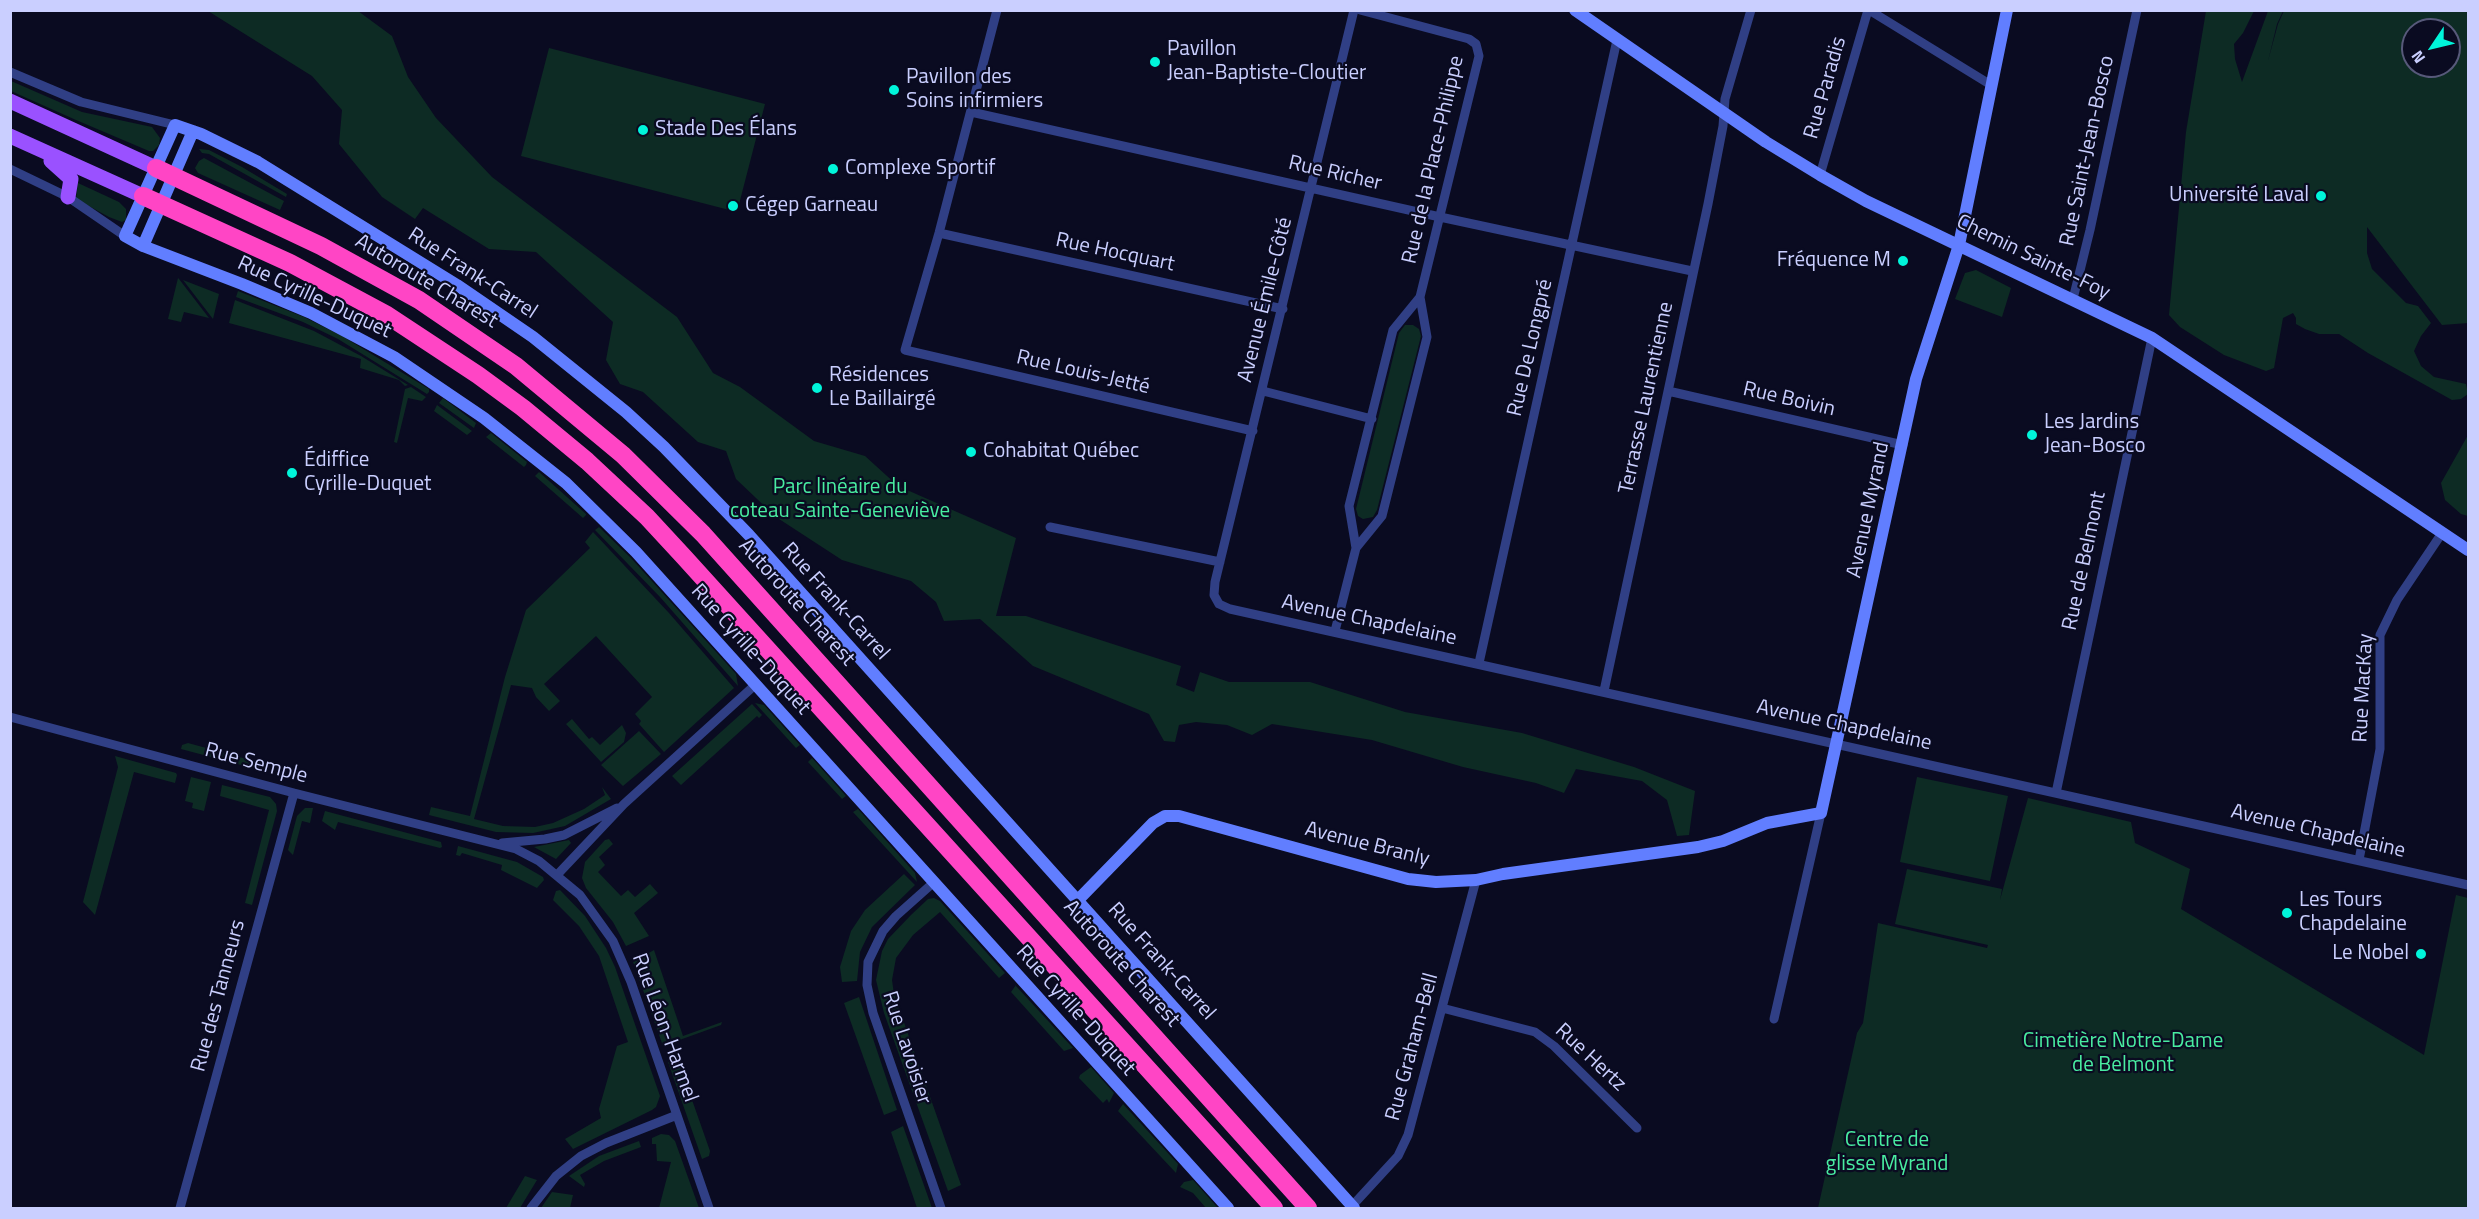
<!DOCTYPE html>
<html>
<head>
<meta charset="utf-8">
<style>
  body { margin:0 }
  #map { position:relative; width:2479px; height:1219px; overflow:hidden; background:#0a0b21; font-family:"Titillium Web",sans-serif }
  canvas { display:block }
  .frame { position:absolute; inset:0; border:12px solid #cacfff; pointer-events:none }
  .north { position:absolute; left:2401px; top:18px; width:60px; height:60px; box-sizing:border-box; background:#0a0b21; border:2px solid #57597a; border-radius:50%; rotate:235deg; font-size:16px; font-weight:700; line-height:24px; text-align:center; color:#cacfff }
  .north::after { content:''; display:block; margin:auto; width:21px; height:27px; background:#00f5da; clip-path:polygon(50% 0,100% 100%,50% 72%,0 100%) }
</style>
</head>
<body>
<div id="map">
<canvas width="2479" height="1219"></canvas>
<div class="frame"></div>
<div class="north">N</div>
</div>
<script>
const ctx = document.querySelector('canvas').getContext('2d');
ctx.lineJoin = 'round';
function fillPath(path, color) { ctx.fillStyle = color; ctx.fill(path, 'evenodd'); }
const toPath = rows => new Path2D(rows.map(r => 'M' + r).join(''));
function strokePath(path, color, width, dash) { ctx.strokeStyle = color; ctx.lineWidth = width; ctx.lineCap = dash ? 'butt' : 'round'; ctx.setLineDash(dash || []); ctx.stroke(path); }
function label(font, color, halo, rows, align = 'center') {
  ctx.font = font + ' "Titillium Web",sans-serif'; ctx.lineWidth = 4.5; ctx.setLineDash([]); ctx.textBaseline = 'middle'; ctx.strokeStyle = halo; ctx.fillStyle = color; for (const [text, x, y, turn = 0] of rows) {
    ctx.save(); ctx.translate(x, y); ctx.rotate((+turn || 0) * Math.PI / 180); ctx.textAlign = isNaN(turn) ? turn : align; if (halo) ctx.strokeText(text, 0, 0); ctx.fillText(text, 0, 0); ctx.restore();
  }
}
const green = toPath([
  [208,11,358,11,392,36,408,77,436,118,492,177,677,317,713,373,740,387,814,441,865,456,898,486,1016,538,996,616,1026,616,1181,666,1176,685,1194,692,1200,672,1229,682,1310,682,1405,712,1522,733,1634,767,1695,791,1689,835,1677,836,1667,800,1642,781,1576,769,1564,793,1536,783,1463,767,1372,740,1272,724,1252,735,1227,725,1196,722,1179,725,1175,742,1164,741,1149,714,1033,666,980,619,944,621,936,602,911,581,842,560,776,517,736,479,726,451,698,442,643,392,620,384,606,360,613,322,536,252,489,249,423,208,415,219,382,197,339,144,342,110,312,76],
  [2206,11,2254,11,2243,33,2234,44,2235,59,2242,82,2268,11,2283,11,2277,24,2268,61,2278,24,2284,11,2468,11,2468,323,2442,325,2367,227,2367,253,2372,269,2406,303,2418,306,2431,323,2421,336,2414,351,2421,366,2434,377,2466,384,2468,394,2461,399,2452,400,2368,353,2339,334,2319,334,2305,329,2296,324,2296,318,2293,313,2283,318,2274,368,2266,371,2224,355,2180,327,2169,315,2186,132],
  [2413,30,2449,30,2449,66,2413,66],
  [549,48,765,104,737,212,521,156],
  [11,81,82,112,152,127,160,138,159,145,153,151,149,151,76,120,11,91],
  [199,149,209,150,242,167,287,194,286,197,209,154,202,153],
  [204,158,284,201,280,210,198,173,195,168,199,161],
  [78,183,119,202,126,209,126,220,122,222,109,217,76,199],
  [1976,270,2011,288,2002,317,1955,299,1965,273],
  [178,278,179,279,209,318,184,312,181,322,168,319],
  [183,280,219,294,213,319],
  [238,291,304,317,342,336,429,389,429,392,427,394,338,339,303,322,236,297],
  [235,300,314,331,361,356,408,385,405,386,399,380,360,368,361,359,229,323],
  [1413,325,1419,329,1421,336,1377,510,1373,517,1363,519,1358,516,1356,509,1399,333,1405,325],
  [411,387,426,397,422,401,408,398,397,443,394,442,405,389],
  [443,398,476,423,474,428,439,403],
  [437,405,472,431,467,435,434,411],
  [491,433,527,462,526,465,524,467,486,437],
  [2468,435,2468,516,2461,514,2445,500,2441,483],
  [539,472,586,514,586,515,583,518,535,476],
  [599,527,631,558,736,674,738,686,660,597,595,530],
  [593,532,669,613,734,688,664,752,639,724,641,721,635,714,652,697,596,636,544,684,560,701,549,711,536,697,532,688,511,685,474,819,503,826,535,827,553,823,584,809,605,795,602,787,611,799,565,826,533,833,496,832,429,815,431,807,470,816,505,677,526,610,590,548,585,542],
  [755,703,764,705,800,745,796,748],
  [752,704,762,715,759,718,757,716,681,785,672,776],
  [572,719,589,739,592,737,600,745,622,725,626,733,624,742,601,762,566,724],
  [639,731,661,754,623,786,601,765],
  [188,743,254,761,257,765,256,769,181,749,182,745],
  [115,756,176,773,177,775,175,783,134,772,95,915,83,902,118,767],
  [812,758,846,796,842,799,808,762],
  [191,777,211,782,204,811,192,808,193,803,185,801],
  [1917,777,2008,796,1990,881,1900,862],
  [222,785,270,797,276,804,277,811,252,905,245,903,269,810,220,796],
  [2028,798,2131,822,2135,843,2190,869,2181,909,2424,1055,2456,895,2468,898,2468,1208,1818,1208,1857,1033,1863,1023,1878,923,1987,948,1988,945,1895,924,1907,869,2002,889,2000,900],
  [305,808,313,808,310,823,302,821,293,855,288,850,297,816],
  [858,809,915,873,917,882,853,812],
  [325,811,441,842,442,847,440,848,338,822,335,830,322,821],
  [609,839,613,844,599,857,605,865,598,872,621,896,628,890,635,897,650,884,658,893,634,913,649,936,626,946,613,922,586,888,582,878,585,862,605,840],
  [569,840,571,843,556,859,534,847],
  [458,846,517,862,543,877,544,880,537,888,501,870,502,865,462,853,460,856,456,855],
  [904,874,915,885,872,927,860,952,857,981,842,982,840,967,851,931,865,910],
  [560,890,585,916,606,948,615,967,660,1096,656,1107,652,1110,573,1149,565,1139,601,1118,599,1109,617,1046,628,1042,599,956,579,926,553,900,556,891],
  [934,898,940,901,1005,973,999,978,940,912,913,935,896,958,892,980,894,994,961,1185,948,1191,884,1013,876,980,882,951,888,939,911,915,928,899],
  [654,950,683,1036,722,1022,721,1025,663,1046,633,962],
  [1016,985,1016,986,1073,1048,1064,1051,1011,992],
  [859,997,897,1110,884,1115,844,1003],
  [675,1059,678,1060,710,1151,709,1156,702,1159,668,1062],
  [1091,1067,1114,1093,1109,1103,1107,1099,1103,1103,1079,1078,1080,1075],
  [1123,1104,1178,1164,1176,1173,1118,1111],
  [903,1126,932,1208,917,1208,891,1132],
  [661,1134,669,1135,675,1141,699,1208,659,1208,671,1162,657,1161,656,1144,652,1144,652,1138],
  [639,1141,641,1147,604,1161,580,1175,585,1184,584,1187,569,1176,599,1156],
  [525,1176,537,1180,520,1208,506,1208],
  [1193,1180,1218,1208,1206,1208,1193,1193,1180,1187,1184,1182],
  [552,1192,573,1195,570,1208,541,1208]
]);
const street = toPath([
  [997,10,939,233,905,350,1253,431],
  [1354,10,1215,582,1214,595,1219,604,1230,609,2468,885],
  [1869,10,1991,85],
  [10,72,81,102,175,125],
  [971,112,1440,217,1692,271],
  [10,169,68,197,125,236],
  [1820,175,1868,10],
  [939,233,1283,309],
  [2073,299,2090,230,2137,10],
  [1263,391,1372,419],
  [1668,391,1903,445],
  [1050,527,1220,562],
  [1356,548,1349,506,1393,330,1420,297,1479,56,1476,44,1469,39,1360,10],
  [1335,631,1356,548,1382,516,1427,337,1420,297],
  [1479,663,1617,40],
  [1604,691,1708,204,1723,126,1725,99,1751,10],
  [10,717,294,793,516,849,539,861,580,895,613,941,631,982,709,1208],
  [2056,793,2152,338],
  [502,843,545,839,564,835,617,808],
  [2359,860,2380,749,2380,635,2397,600,2442,533],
  [557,875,624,804,755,685],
  [933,883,896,916,883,931,868,962,867,985,873,1013,941,1208],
  [1442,1008,1535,1032,1554,1046,1637,1128],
  [1774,1019,1821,813],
  [1352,1206,1398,1156,1408,1135,1476,880],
  [180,1208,294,793],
  [531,1208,556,1176,581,1156,606,1143,677,1115]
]);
const secondary = toPath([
  [1575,10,1766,142,1820,175,1866,201,2152,338,2468,550],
  [143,246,193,131],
  [1078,900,1153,823,1165,816,1179,816,1408,879,1436,882,1476,880,1503,874,1698,847,1723,841,1767,823,1821,813,1916,379,1959,245,2007,10],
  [1228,1208,636,552,566,483,484,418,394,357,311,313,242,284,143,246,125,236,175,125,201,134,258,162,457,285,533,337,626,412,664,447,749,535,1354,1208]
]);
const primary = toPath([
  [10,101,156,168],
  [10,136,143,196],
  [51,161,71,179,68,197]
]);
const highway = toPath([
  [156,168,321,246,419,300,516,366,623,455,703,534,1308,1208],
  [143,196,290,263,387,315,478,375,523,408,587,461,647,517,684,557,1274,1208]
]);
const markers = [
  [1155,62,6,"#00f5da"],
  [894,90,6,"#00f5da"],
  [643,130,6,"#00f5da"],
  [833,169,6,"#00f5da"],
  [2321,196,6,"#00f5da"],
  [733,206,6,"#00f5da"],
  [1903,261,6,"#00f5da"],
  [817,388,6,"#00f5da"],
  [2032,435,6,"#00f5da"],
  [971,452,6,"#00f5da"],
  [292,473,6,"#00f5da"],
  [2287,913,6,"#00f5da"],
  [2421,954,6,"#00f5da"]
];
const poiNames = [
  ["Pavillon",1167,50],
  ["Jean-Baptiste-Cloutier",1167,74],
  ["Pavillon des",906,78],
  ["Soins infirmiers",906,102],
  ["Stade Des Élans",655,130],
  ["Complexe Sportif",845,169],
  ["Université Laval",2309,196,"right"],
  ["Cégep Garneau",745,206],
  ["Fréquence M",1891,261,"right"],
  ["Résidences",829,376],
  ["Le Baillairgé",829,400],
  ["Les Jardins",2044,423],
  ["Jean-Bosco",2044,447],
  ["Cohabitat Québec",983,452],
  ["Édiffice",304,461],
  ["Cyrille-Duquet",304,485],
  ["Les Tours",2299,901],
  ["Chapdelaine",2299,925],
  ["Le Nobel",2409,954,"right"]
];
const streetNames = [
  ["Rue Paradis",1826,88,-74],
  ["Rue Saint-Jean-Bosco",2088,151,-78],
  ["Rue de la Place-Philippe",1434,160,-77],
  ["Rue Richer",1335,174,13],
  ["Rue Hocquart",1115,253,12],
  ["Chemin Sainte-Foy",2033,258,26],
  ["Rue Frank-Carrel",472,274,33],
  ["Autoroute Charest",426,282,31],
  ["Rue Cyrille-Duquet",314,298,25],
  ["Avenue Émile-Côté",1266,300,-76],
  ["Rue De Longpré",1531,348,-77],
  ["Rue Louis-Jetté",1083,373,13],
  ["Terrasse Laurentienne",1647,398,-78],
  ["Rue Boivin",1789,400,13],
  ["Avenue Myrand",1869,510,-78],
  ["Rue de Belmont",2085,561,-78],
  ["Rue Frank-Carrel",835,602,48],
  ["Autoroute Charest",796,603,48],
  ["Avenue Chapdelaine",1369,621,12],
  ["Rue Cyrille-Duquet",750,650,48],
  ["Rue MacKay",2364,688,-87],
  ["Avenue Chapdelaine",1844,726,12],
  ["Rue Semple",256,764,15],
  ["Avenue Chapdelaine",2318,832,13],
  ["Avenue Branly",1367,845,14],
  ["Rue Frank-Carrel",1161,962,48],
  ["Autoroute Charest",1121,964,48],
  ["Rue des Tanneurs",219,996,-75],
  ["Rue Cyrille-Duquet",1075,1011,48],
  ["Rue Léon-Harmel",664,1028,70],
  ["Rue Graham-Bell",1413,1047,-75],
  ["Rue Lavoisier",906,1048,72],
  ["Rue Hertz",1590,1058,43]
];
const parkNames = [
  ["Parc linéaire du",840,488],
  ["coteau Sainte-Geneviève",840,512],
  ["Cimetière Notre-Dame",2123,1042],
  ["de Belmont",2123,1066],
  ["Centre de",1887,1141],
  ["glisse Myrand",1887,1165]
];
fillPath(green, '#0d2b24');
strokePath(street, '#303f85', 9);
strokePath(secondary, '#617eff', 12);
strokePath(primary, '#9a51ff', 15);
strokePath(highway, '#ff45c5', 18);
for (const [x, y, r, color] of markers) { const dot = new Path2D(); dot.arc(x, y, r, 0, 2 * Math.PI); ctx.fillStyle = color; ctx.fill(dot); strokePath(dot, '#0a0b21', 2); }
label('21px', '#cacfff', '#0a0b21', poiNames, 'left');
label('21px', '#cacfff', '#0a0b21', streetNames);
label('21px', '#49eca1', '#0a0b21', parkNames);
</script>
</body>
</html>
